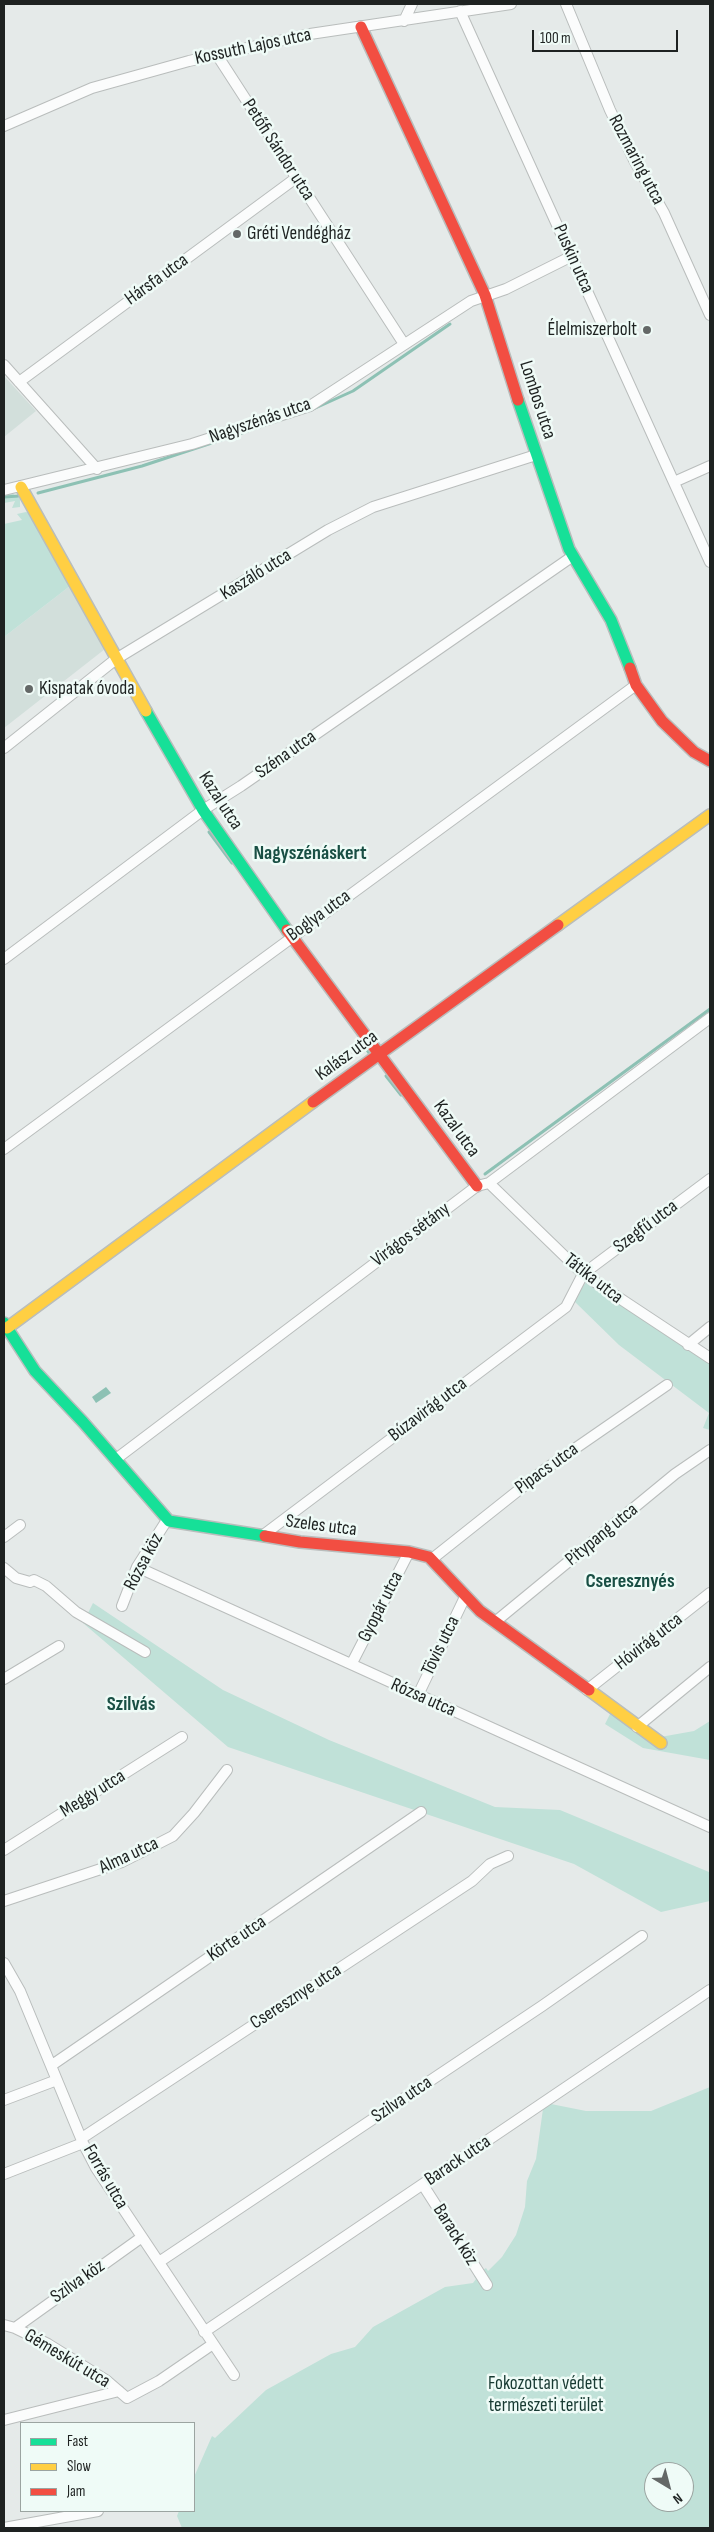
<!DOCTYPE html>
<html>
<head>
<meta charset="utf-8">
<style>
  body { margin:0 }
  #map { position:relative; width:714px; height:2532px; overflow:hidden; background:#e5eae9; font-family:"Sofia Sans Condensed",sans-serif }
  canvas { display:block }
  .frame { position:absolute; inset:0; border:5px solid #1e2221; pointer-events:none }
  .legend { position:absolute; left:20px; top:2422px; width:175px; height:90px; box-sizing:border-box; background:#effbf7; border:1px solid #9ba4a1; margin:0; padding:6px 9px; list-style:none; font-size:15px; color:#1e2221 }
  .legend li { display:flex; align-items:center; gap:10px; height:25px }
  .legend b { width:25px; border:1px solid #9ba4a1 }
  .north { position:absolute; left:644px; top:2462px; width:50px; height:50px; box-sizing:border-box; background:#effbf7; border:1px solid #9ba4a1; border-radius:50%; rotate:143deg; font-size:14px; font-weight:700; line-height:20px; text-align:center; color:#1e2221 }
  .north::after { content:''; display:block; margin:auto; width:18px; height:22px; background:#646867; clip-path:polygon(50% 0,100% 100%,50% 72%,0 100%) }
  .scale { position:absolute; left:532px; top:30px; width:146px; height:22px; box-sizing:border-box; border:2px solid #1e2221; border-top:0; padding-left:6px; font-size:15px; line-height:18px; white-space:nowrap; color:#1e2221; -webkit-text-stroke:4px #effbf7; paint-order:stroke }
</style>
</head>
<body>
<div id="map">
<canvas width="714" height="2532"></canvas>
<div class="frame"></div>
<ul class="legend">
<li><b style="height:6px;background:#16e098"></b>Fast</li>
<li><b style="height:6px;background:#ffcf43"></b>Slow</li>
<li><b style="height:6px;background:#f24e42"></b>Jam</li>
</ul>
<div class="north">N</div>
<div class="scale">100 m</div>
</div>
<script>
const ctx = document.querySelector('canvas').getContext('2d');
ctx.lineJoin = 'round';
function fillPath(path, color) { ctx.fillStyle = color; ctx.fill(path, 'evenodd'); }
const toPath = rows => new Path2D(rows.map(r => 'M' + r).join(''));
function strokePath(path, color, width, dash) { ctx.strokeStyle = color; ctx.lineWidth = width; ctx.lineCap = dash ? 'butt' : 'round'; ctx.setLineDash(dash || []); ctx.stroke(path); }
function label(font, color, halo, rows, align = 'center') {
  ctx.font = font + ' "Sofia Sans Condensed",sans-serif'; ctx.lineWidth = 5; ctx.setLineDash([]); ctx.textBaseline = 'middle'; ctx.strokeStyle = halo; ctx.fillStyle = color; for (const [text, x, y, turn = 0] of rows) {
    ctx.save(); ctx.translate(x, y); ctx.rotate((+turn || 0) * Math.PI / 180); ctx.textAlign = isNaN(turn) ? turn : align; if (halo) ctx.strokeText(text, 0, 0); ctx.fillText(text, 0, 0); ctx.restore();
  }
}
const built = toPath([
  [4,376,36,411,4,437],
  [70,586,105,649,4,728,4,637]
]);
const green = toPath([
  [12,493,20,499,20,507,12,508,15,501,4,503,4,495],
  [26,512,31,513,70,586,4,637,4,524,22,520,17,514],
  [586,1282,710,1362,710,1430,703,1428,709,1413,619,1345,574,1301],
  [93,1603,223,1690,329,1740,495,1807,560,1810,709,1872,710,1870,710,1901,661,1912,574,1864,228,1747,83,1623],
  [610,1714,649,1739,694,1731,710,1721,710,1760,643,1748,605,1724],
  [710,2087,710,2528,182,2528,177,2516,179,2511,194,2511,194,2477,212,2436,215,2438,266,2390,331,2354,355,2347,373,2327,445,2287,473,2283,476,2279,474,2276,486,2268,488,2271,502,2257,516,2235,525,2207,527,2181,536,2159,543,2109,551,2104,586,2111,651,2111],
  [654,2472,684,2472,684,2502,654,2502]
]);
const water = toPath([
  [106,1387,111,1393,96,1403,92,1397]
]);
const stream = toPath([
  [311,410,353,391,450,324],
  [38,493,142,466,248,431],
  [4,497,19,496],
  [209,832,232,863],
  [361,1041,369,1053],
  [386,1076,401,1095],
  [485,1174,710,1009]
]);
const street = toPath([
  [566,4,610,110,634,160,664,213,710,315],
  [460,11,710,562],
  [404,21,412,4],
  [217,55,404,344],
  [4,126,92,88,189,61,310,34,511,4],
  [4,365,97,469],
  [19,382,296,178],
  [674,482,710,466],
  [4,490,192,444,310,406,471,301,506,289,572,256],
  [4,748,116,659,328,530,373,507,536,455],
  [4,959,203,810,241,786,573,556],
  [4,1149,636,685],
  [489,1183,583,1274,710,1358],
  [688,1345,710,1327],
  [116,1459,477,1186,489,1183,710,1018],
  [262,1536,566,1307,583,1274,710,1179],
  [4,1537,20,1525],
  [432,1559,544,1470,667,1385],
  [137,1567,710,1827],
  [4,1568,16,1578,30,1582,34,1580,46,1586,76,1612,145,1652],
  [122,1606,137,1567,167,1520],
  [495,1622,675,1474,710,1450],
  [352,1663,409,1552],
  [4,1679,59,1646],
  [587,1690,710,1593],
  [418,1695,465,1597],
  [637,1727,710,1667],
  [4,1850,182,1737],
  [4,1901,122,1862,173,1836,194,1813,227,1770],
  [4,1963,20,1991,83,2143,96,2168,234,2375],
  [52,2065,421,1812],
  [4,2100,57,2080],
  [82,2138,472,1881,490,1864,508,1856],
  [4,2174,83,2143],
  [423,2185,487,2285],
  [159,2262,542,2006,642,1936],
  [4,2325,15,2328,48,2344,106,2380,127,2398,159,2381,213,2344],
  [15,2328,142,2237],
  [204,2332,710,1990],
  [4,2420,119,2391],
  [4,2528,98,2511]
]);
const fast = toPath([
  [518,400,569,549,611,620,630,668],
  [146,711,203,810,287,930],
  [4,1323,35,1371,83,1422,169,1521,265,1536]
]);
const slow = toPath([
  [21,487,146,711],
  [558,925,710,815],
  [7,1328,313,1102],
  [589,1690,661,1743]
]);
const jam = toPath([
  [361,27,485,295,518,400],
  [630,668,636,685,662,721,694,752,710,761],
  [287,930,477,1186],
  [313,1102,558,925],
  [265,1536,300,1542,409,1552,429,1557,480,1611,589,1690]
]);
const markers = [
  [237,234,5,"#646867"],
  [647,330,5,"#646867"],
  [29,689,5,"#646867"]
];
const streetNames = [
  ["Kossuth Lajos utca",253,47,-12],
  ["Petőfi Sándor utca",278,150,57],
  ["Rozmaring utca",636,160,62],
  ["Puskin utca",573,259,66],
  ["Hársfa utca",157,280,-36],
  ["Lombos utca",537,400,72],
  ["Nagyszénás utca",260,421,-19],
  ["Kaszáló utca",256,575,-32],
  ["Széna utca",286,755,-35],
  ["Kazal utca",220,801,57],
  ["Boglya utca",319,916,-36],
  ["Kalász utca",347,1056,-36],
  ["Kazal utca",456,1129,54],
  ["Szegfű utca",646,1227,-37],
  ["Virágos sétány",411,1235,-37],
  ["Tátika utca",593,1279,38],
  ["Búzavirág utca",428,1410,-37],
  ["Pipacs utca",547,1469,-36],
  ["Szeles utca",321,1526,7],
  ["Pitypang utca",602,1535,-39],
  ["Rózsa köz",144,1562,-62],
  ["Gyopár utca",381,1607,-63],
  ["Hóvirág utca",649,1642,-38],
  ["Tövis utca",441,1646,-64],
  ["Rózsa utca",423,1698,24],
  ["Meggy utca",93,1794,-32],
  ["Alma utca",129,1856,-25],
  ["Körte utca",237,1939,-34],
  ["Cseresznye utca",296,1997,-33],
  ["Szilva utca",402,2100,-34],
  ["Barack utca",458,2161,-34],
  ["Forrás utca",105,2177,60],
  ["Barack köz",455,2235,58],
  ["Szilva köz",78,2282,-35],
  ["Gémeskút utca",67,2359,31]
];
const poiNames = [
  ["Gréti Vendégház",247,234],
  ["Élelmiszerbolt",637,330,"right"],
  ["Kispatak óvoda",39,689]
];
const parkNames = [
  ["Fokozottan védett",546,2384],
  ["természeti terület",546,2406]
];
const neighbourhoodNames = [
  ["Nagyszénáskert",310,854],
  ["Cseresznyés",630,1582],
  ["Szilvás",131,1705]
];
fillPath(built, '#d2dfdb');
fillPath(green, '#c0e1d8');
fillPath(water, '#8dc1b4');
strokePath(stream, '#8dc1b4', 3);
strokePath(street, '#b9bdbc', 12);
strokePath(fast, '#b9bdbc', 14);
strokePath(slow, '#b9bdbc', 14);
strokePath(jam, '#b9bdbc', 14);
strokePath(street, '#fbfcfc', 10);
strokePath(fast, '#16e098', 11);
strokePath(slow, '#ffcf43', 11);
strokePath(jam, '#f24e42', 11);
for (const [x, y, r, color] of markers) { const dot = new Path2D(); dot.arc(x, y, r, 0, 2 * Math.PI); ctx.fillStyle = color; ctx.fill(dot); strokePath(dot, '#effbf7', 2); }
label('19px', '#1e2221', '#effbf7', streetNames);
label('19px', '#1e2221', '#effbf7', poiNames, 'left');
label('19px', '#173a32', '#effbf7', parkNames);
label('bold 20px', '#194f44', '#effbf7', neighbourhoodNames);
</script>
</body>
</html>
